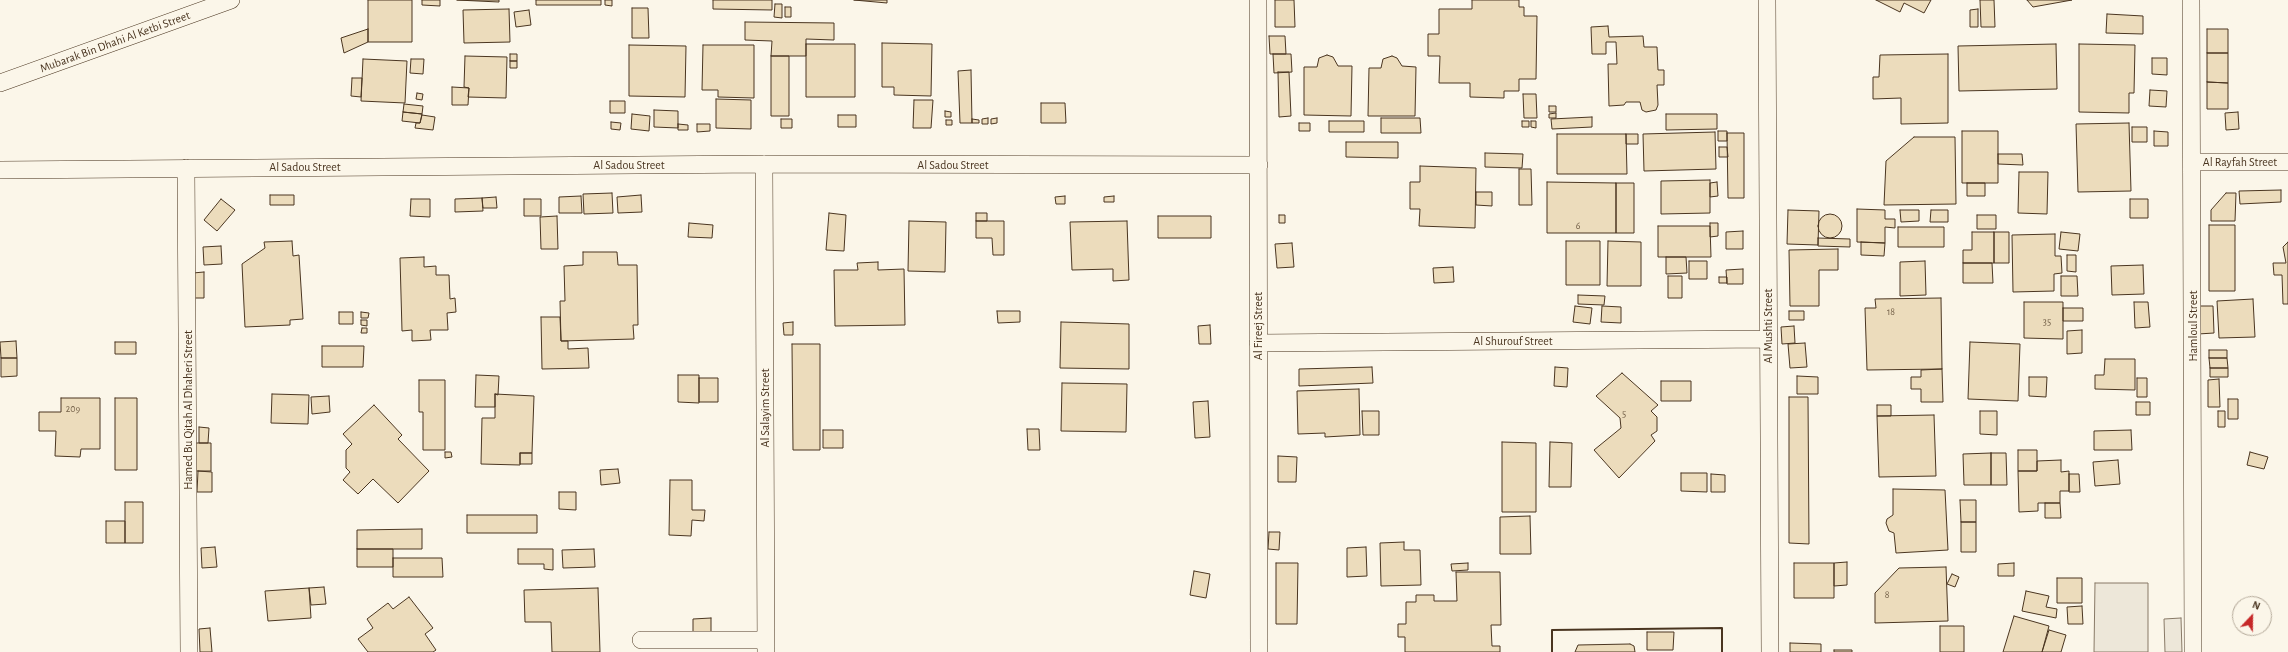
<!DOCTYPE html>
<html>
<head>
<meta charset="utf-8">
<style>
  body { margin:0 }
  #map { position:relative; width:2288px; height:652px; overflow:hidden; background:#fbf6e9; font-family:"Alegreya Sans",sans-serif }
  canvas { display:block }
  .north { position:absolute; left:2232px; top:596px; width:40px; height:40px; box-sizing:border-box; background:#fbf6e9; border:1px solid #b4a999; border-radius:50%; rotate:22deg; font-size:11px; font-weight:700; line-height:16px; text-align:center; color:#4a3520 }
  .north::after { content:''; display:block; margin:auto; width:14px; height:18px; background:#c62828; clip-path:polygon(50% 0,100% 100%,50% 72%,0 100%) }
</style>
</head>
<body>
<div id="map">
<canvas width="2288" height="652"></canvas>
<div class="north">N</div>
</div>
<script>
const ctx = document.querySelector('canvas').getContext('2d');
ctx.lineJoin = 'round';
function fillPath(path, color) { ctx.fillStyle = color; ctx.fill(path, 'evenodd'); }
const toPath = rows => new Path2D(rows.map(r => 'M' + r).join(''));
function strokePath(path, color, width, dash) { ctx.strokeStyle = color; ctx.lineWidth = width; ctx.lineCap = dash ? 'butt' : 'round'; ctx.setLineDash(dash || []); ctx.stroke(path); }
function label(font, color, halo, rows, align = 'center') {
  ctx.font = font + ' "Alegreya Sans",sans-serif'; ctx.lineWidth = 3; ctx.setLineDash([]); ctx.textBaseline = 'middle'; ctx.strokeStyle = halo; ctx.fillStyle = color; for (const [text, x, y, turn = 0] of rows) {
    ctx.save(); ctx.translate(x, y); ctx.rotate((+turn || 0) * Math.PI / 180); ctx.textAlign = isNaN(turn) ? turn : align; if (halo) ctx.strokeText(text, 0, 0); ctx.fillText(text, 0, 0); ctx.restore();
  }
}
const parking = toPath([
  [2095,583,2148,583,2148,652,2094,652,2095,583],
  [2181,618,2182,652,2165,652,2164,619,2181,618]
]);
const building = toPath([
  [368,0,412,0,412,42,368,42,368,0],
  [422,0,440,0,440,6,422,5,422,0],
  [457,0,499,0,499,2,457,0],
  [536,0,601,0,601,5,536,5,536,0],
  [605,0,612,0,612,6,605,5,605,0],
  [713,0,772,0,772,10,713,9,713,0],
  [854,0,887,0,887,3,854,0],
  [1275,0,1294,0,1295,27,1275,27,1275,0],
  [1472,0,1519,0,1519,7,1524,7,1524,16,1537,16,1536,79,1519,79,1519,91,1504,91,1504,98,1470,97,1470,83,1439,83,1440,56,1428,56,1428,34,1439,34,1439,9,1472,9,1472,0],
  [1876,0,1931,0,1924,13,1904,3,1900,12,1876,0],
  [1980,0,1994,0,1995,27,1981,27,1980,0],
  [2027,0,2072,0,2033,7,2027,0],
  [775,4,782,4,782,18,774,17,775,4],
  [785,7,791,7,791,17,785,17,785,7],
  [632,8,648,8,649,38,632,38,632,8],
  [509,9,510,42,464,43,463,10,509,9],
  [1978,9,1978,27,1970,27,1970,10,1978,9],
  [529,10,531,25,516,27,514,12,529,10],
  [2107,14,2143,16,2143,34,2106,33,2107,14],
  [745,22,834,23,834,40,806,39,806,56,771,56,772,41,745,40,745,22],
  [1608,26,1609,37,1643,36,1644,47,1657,47,1658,70,1664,70,1664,85,1657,85,1658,105,1656,110,1646,112,1642,110,1640,102,1626,102,1624,105,1609,106,1608,64,1617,64,1616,42,1606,42,1606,54,1592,54,1591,27,1608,26],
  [368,29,368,42,344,53,341,38,368,29],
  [2207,29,2228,29,2228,53,2207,53,2207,29],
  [1269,36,1285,36,1286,54,1270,54,1269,36],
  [882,43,932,44,931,96,894,95,894,87,882,87,882,43],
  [806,44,855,44,855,97,806,97,806,44],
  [2056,44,2057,89,1959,91,1958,46,2056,44],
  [2079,44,2135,45,2134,93,2129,93,2129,113,2079,112,2079,44],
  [629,45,686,46,685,97,629,96,629,45],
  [703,45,754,45,754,98,718,97,718,90,702,90,703,45],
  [2207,53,2228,53,2228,83,2207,82,2207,53],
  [510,54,517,54,517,61,510,61,510,54],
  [1273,54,1291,54,1292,72,1274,73,1273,54],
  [1948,54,1948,123,1901,124,1901,98,1873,99,1873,77,1879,77,1880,55,1948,54],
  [1327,55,1333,57,1338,66,1352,66,1351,116,1304,115,1304,67,1317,67,1319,58,1327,55],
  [465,56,507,57,506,98,468,97,469,88,464,87,465,56],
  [771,56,789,56,789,116,771,116,771,56],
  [1392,56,1397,58,1402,66,1416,67,1415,116,1368,116,1369,68,1381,68,1383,59,1392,56],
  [2152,58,2167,58,2167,75,2152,74,2152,58],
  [363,59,407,61,405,103,361,101,363,59],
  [411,59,424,59,423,74,410,73,411,59],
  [510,61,517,61,517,68,510,68,510,61],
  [971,70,972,123,960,123,958,71,971,70],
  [1278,72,1289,72,1291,116,1279,117,1278,72],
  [352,78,362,78,361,97,351,96,352,78],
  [2207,82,2228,83,2228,109,2207,109,2207,82],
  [452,87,469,88,468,105,452,105,452,87],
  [2150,90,2167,91,2166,107,2149,106,2150,90],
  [417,93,423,94,422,100,416,99,417,93],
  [1523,94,1536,94,1537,118,1524,118,1523,94],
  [716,99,751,100,751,129,716,128,716,99],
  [914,100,933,100,931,128,913,128,914,100],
  [610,101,625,101,625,113,610,113,610,101],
  [1041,103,1065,103,1066,123,1041,123,1041,103],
  [404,104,423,106,422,114,403,112,404,104],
  [1549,106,1556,106,1556,112,1549,112,1549,106],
  [654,110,678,111,678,128,654,127,654,110],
  [945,111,951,112,951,117,945,117,945,111],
  [403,112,422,114,420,123,402,121,403,112],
  [2238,112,2239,129,2226,130,2225,113,2238,112],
  [1556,113,1556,118,1549,118,1549,114,1556,113],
  [632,114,650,116,649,131,631,129,632,114],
  [1666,114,1717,114,1717,129,1666,130,1666,114],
  [422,115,435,117,433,130,415,128,416,123,420,123,422,115],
  [838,115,856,115,856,127,838,127,838,115],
  [1592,117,1592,127,1552,129,1551,119,1592,117],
  [988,118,988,124,982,124,982,119,988,118],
  [997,118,997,123,991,124,991,119,997,118],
  [1381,118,1420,118,1421,133,1381,133,1381,118],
  [781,119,792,119,792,128,781,128,781,119],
  [972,119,979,120,979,123,972,123,972,119],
  [946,120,952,120,952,125,946,125,946,120],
  [1329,121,1364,121,1364,132,1329,132,1329,121],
  [1522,121,1529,121,1529,127,1522,127,1522,121],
  [1531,121,1536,121,1536,128,1531,127,1531,121],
  [611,122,621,123,620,130,611,129,611,122],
  [1299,123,1310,123,1310,131,1299,131,1299,123],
  [2129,123,2131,191,2078,192,2076,124,2129,123],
  [678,124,688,125,688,130,678,130,678,124],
  [697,124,710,124,710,131,697,132,697,124],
  [2132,127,2147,127,2147,142,2132,142,2132,127],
  [1718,131,1727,131,1727,141,1718,141,1718,131],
  [1962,131,1998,131,1998,183,1962,183,1962,131],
  [2154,131,2168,132,2168,146,2154,146,2154,131],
  [1715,132,1716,169,1644,171,1643,134,1715,132],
  [1727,133,1744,133,1744,198,1728,198,1727,133],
  [1557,134,1626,134,1627,174,1557,174,1557,134],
  [1626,134,1638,134,1638,144,1626,144,1626,134],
  [1914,137,1955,137,1956,204,1884,205,1886,161,1914,137],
  [1346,142,1398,142,1398,158,1346,157,1346,142],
  [1719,147,1727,147,1728,157,1719,157,1719,147],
  [1485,153,1523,154,1522,168,1485,167,1485,153],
  [1998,154,2022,154,2023,165,1998,164,1998,154],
  [1420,166,1476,168,1475,228,1419,226,1420,209,1410,209,1410,182,1420,182,1420,166],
  [1519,169,1531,169,1532,205,1519,205,1519,169],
  [2019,172,2048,172,2047,214,2018,213,2019,172],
  [1710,180,1710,213,1661,214,1661,181,1710,180],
  [1547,182,1616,183,1616,233,1547,233,1547,182],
  [1717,182,1718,196,1710,197,1710,183,1717,182],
  [1616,183,1634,183,1634,233,1616,233,1616,183],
  [1967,183,1985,183,1985,196,1967,196,1967,183],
  [2281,190,2281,202,2240,204,2239,191,2281,190],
  [1476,192,1492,192,1492,206,1476,205,1476,192],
  [612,193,613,213,584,214,583,194,612,193],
  [2226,193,2236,193,2235,221,2211,221,2211,210,2226,193],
  [270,195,294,195,294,205,270,205,270,195],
  [641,195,642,212,618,213,617,197,641,195],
  [581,196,582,213,559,213,559,197,581,196],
  [1065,196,1065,204,1056,204,1055,197,1065,196],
  [1114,196,1114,202,1104,202,1104,197,1114,196],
  [496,197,497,208,483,208,482,198,496,197],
  [482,198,483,211,455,212,455,199,482,198],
  [221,199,235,210,217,231,204,220,221,199],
  [411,199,430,199,430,217,410,216,411,199],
  [524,199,541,199,541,216,524,216,524,199],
  [2130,199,2148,199,2148,218,2130,218,2130,199],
  [1857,209,1885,210,1885,219,1895,219,1895,228,1885,227,1885,243,1857,242,1857,209],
  [1788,210,1819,211,1818,245,1787,244,1788,210],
  [1900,210,1919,210,1919,221,1901,222,1900,210],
  [1931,210,1948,210,1948,222,1930,222,1931,210],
  [829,213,846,215,844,251,826,250,829,213],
  [976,213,987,213,987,221,976,221,976,213],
  '1818 226a12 12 0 1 1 24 0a12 12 0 1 1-24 0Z',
  [1279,215,1285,215,1285,223,1279,223,1279,215],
  [1977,215,1996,215,1996,229,1977,229,1977,215],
  [557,216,558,249,541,249,540,217,557,216],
  [1158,216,1211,216,1211,238,1158,238,1158,216],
  [909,221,946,222,945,272,908,271,909,221],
  [976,221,1004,221,1004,255,993,255,992,238,976,238,976,221],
  [1127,221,1129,280,1113,281,1113,269,1072,270,1070,222,1127,221],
  [689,223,713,225,712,238,688,237,689,223],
  [1710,223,1718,223,1718,236,1710,237,1710,223],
  [2209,225,2235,225,2235,291,2209,291,2209,225],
  [1658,226,1710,226,1711,257,1658,257,1658,226],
  [1898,227,1944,227,1944,247,1898,247,1898,227],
  [1743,231,1743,249,1726,249,1726,232,1743,231],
  [1972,232,1994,232,1994,263,1963,263,1963,250,1972,250,1972,232],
  [1994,232,2009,232,2009,263,1994,263,1994,232],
  [2061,232,2080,234,2078,251,2059,249,2061,232],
  [2055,234,2055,256,2061,256,2062,273,2054,274,2054,291,2013,292,2012,235,2055,234],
  [1818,238,1850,239,1850,247,1818,246,1818,238],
  [292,241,293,256,299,255,303,319,290,320,290,325,245,327,242,264,265,248,264,242,292,241],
  [1566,241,1600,241,1600,285,1566,285,1566,241],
  [1608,241,1641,242,1641,286,1607,286,1608,241],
  [1861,242,1885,243,1884,256,1861,255,1861,242],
  [2288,242,2288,304,2283,304,2282,275,2274,275,2273,263,2286,263,2283,247,2288,242],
  [1292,243,1294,267,1277,268,1275,244,1292,243],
  [221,246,222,264,204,265,203,247,221,246],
  [1838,249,1838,270,1819,270,1819,306,1790,306,1789,250,1838,249],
  [583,252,617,252,618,265,637,265,638,325,633,325,634,339,561,341,560,301,565,301,564,266,583,265,583,252],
  [2067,255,2076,255,2076,272,2067,271,2067,255],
  [424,257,424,267,436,266,436,275,449,275,450,299,455,298,456,312,447,313,448,330,430,330,431,340,412,341,412,330,402,331,400,258,424,257],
  [1666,257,1686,257,1687,273,1666,274,1666,257],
  [1689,261,1707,261,1707,279,1689,279,1689,261],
  [1925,261,1926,295,1900,296,1900,262,1925,261],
  [878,262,878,270,904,269,905,325,835,326,834,270,858,270,857,263,878,262],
  [1963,263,1992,263,1993,283,1963,283,1963,263],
  [2143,265,2144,294,2112,295,2111,266,2143,265],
  [1453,267,1454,282,1434,283,1433,268,1453,267],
  [1743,269,1743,284,1727,284,1726,270,1743,269],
  [204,272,204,298,193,298,193,273,204,272],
  [1668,276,1682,276,1682,298,1668,298,1668,276],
  [2061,276,2077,276,2078,296,2061,296,2061,276],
  [1719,277,1727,277,1727,283,1719,283,1719,277],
  [1578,295,1605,296,1604,305,1578,304,1578,295],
  [1941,298,1942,369,1867,370,1865,308,1876,308,1875,299,1941,298],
  [2253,299,2255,337,2219,338,2217,301,2253,299],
  [2024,302,2063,302,2063,339,2024,338,2024,302],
  [2134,302,2148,302,2150,327,2135,328,2134,302],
  [1575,306,1592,308,1590,324,1573,322,1575,306],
  [1602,306,1621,307,1621,323,1601,322,1602,306],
  [2197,306,2213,306,2214,333,2198,334,2197,306],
  [2063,308,2083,308,2083,321,2063,321,2063,308],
  [997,311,1020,311,1020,322,998,323,997,311],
  [1789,311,1804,311,1804,320,1789,320,1789,311],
  [339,312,353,312,353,324,339,324,339,312],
  [361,312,369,313,368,318,361,318,361,312],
  [541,317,560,317,561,341,568,341,568,349,588,348,589,368,542,369,541,317],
  [361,320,367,320,367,326,361,325,361,320],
  [793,322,793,335,784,335,783,323,793,322],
  [1061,322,1129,324,1129,369,1060,368,1061,322],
  [1210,325,1211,344,1199,344,1198,326,1210,325],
  [1794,326,1795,343,1782,344,1781,327,1794,326],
  [362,328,367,328,367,333,361,333,362,328],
  [2082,330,2082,353,2067,354,2067,331,2082,330],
  [16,341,17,358,1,358,0,342,16,341],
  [115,342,136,342,136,354,115,354,115,342],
  [1970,342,2020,344,2018,401,1968,399,1970,342],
  [1805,343,1807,367,1790,368,1788,344,1805,343],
  [792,344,820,344,820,450,793,450,792,344],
  [322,346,364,346,363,367,322,367,322,346],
  [2209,350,2227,350,2227,358,2209,358,2209,350],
  [1,358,17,358,17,376,1,377,1,358],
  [2209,358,2227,358,2228,368,2210,368,2209,358],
  [2105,359,2135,359,2135,390,2095,389,2095,375,2104,375,2105,359],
  [1372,367,1373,383,1299,386,1299,369,1372,367],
  [1555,367,1568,368,1567,387,1554,386,1555,367],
  [2210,368,2228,368,2228,377,2210,377,2210,368],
  [1942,369,1943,402,1921,402,1921,389,1911,389,1911,377,1921,377,1921,370,1942,369],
  [1622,373,1658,405,1651,411,1657,417,1657,431,1651,435,1655,441,1619,478,1594,450,1621,428,1620,418,1596,396,1622,373],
  [476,375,499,376,498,395,495,394,495,407,475,407,476,375],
  [678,375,699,375,699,403,678,402,678,375],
  [1797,376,1818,377,1818,394,1797,394,1797,376],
  [2029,377,2047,377,2046,397,2029,396,2029,377],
  [699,378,718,378,718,402,699,402,699,378],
  [2137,378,2147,378,2147,397,2137,397,2137,378],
  [2219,379,2220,407,2208,407,2208,380,2219,379],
  [419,380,445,380,445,450,423,450,423,412,419,412,419,380],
  [1661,381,1691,381,1691,401,1661,401,1661,381],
  [1062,383,1127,384,1126,432,1061,431,1062,383],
  [1359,389,1360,435,1325,437,1325,433,1298,434,1297,391,1359,389],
  [272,394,309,395,308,424,271,423,272,394],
  [495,394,534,396,532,453,520,453,520,465,481,464,482,418,495,418,495,394],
  [329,396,330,412,312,414,311,397,329,396],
  [1789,397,1808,397,1809,544,1789,543,1789,397],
  [61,398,100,398,100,449,81,449,80,457,55,456,56,431,39,431,39,412,61,412,61,398],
  [115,398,137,398,137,470,115,470,115,398],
  [2228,399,2238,399,2238,419,2228,419,2228,399],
  [1208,401,1210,437,1195,438,1193,402,1208,401],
  [2136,402,2150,402,2150,415,2136,415,2136,402],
  [374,405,402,435,398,439,429,471,398,503,373,479,358,494,343,480,350,472,346,468,346,450,352,444,343,434,374,405],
  [1877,405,1891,405,1891,416,1877,416,1877,405],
  [1362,411,1379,411,1379,435,1363,435,1362,411],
  [1980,411,1997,411,1997,435,1980,434,1980,411],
  [2218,411,2225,411,2225,427,2218,427,2218,411],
  [1934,415,1936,476,1879,477,1877,416,1934,415],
  [199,427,209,428,208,443,199,443,199,427],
  [1027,429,1039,429,1040,450,1028,450,1027,429],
  [823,430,843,430,843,448,823,448,823,430],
  [2131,430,2132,450,2094,450,2094,431,2131,430],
  [1502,442,1536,443,1536,512,1502,512,1502,442],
  [1550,442,1572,443,1571,487,1549,487,1550,442],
  [195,443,211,443,211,471,194,471,195,443],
  [2018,450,2037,450,2037,471,2018,471,2018,450],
  [445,452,451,452,452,457,445,458,445,452],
  [2250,452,2268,457,2264,469,2247,465,2250,452],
  [520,453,532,453,532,464,520,464,520,453],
  [1991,453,2006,453,2007,485,1991,485,1991,453],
  [1991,453,1991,485,1964,485,1963,454,1991,453],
  [1278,456,1297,457,1296,482,1278,482,1278,456],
  [2061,460,2061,472,2069,471,2069,491,2060,491,2060,503,2038,503,2038,511,2019,512,2018,471,2037,471,2037,461,2061,460],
  [2118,460,2120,484,2095,486,2093,462,2118,460],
  [618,469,620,483,601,485,600,470,618,469],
  [198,471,212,472,212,492,197,492,198,471],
  [1681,473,1707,473,1707,492,1681,491,1681,473],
  [1711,474,1725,475,1725,492,1711,492,1711,474],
  [2069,474,2079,474,2080,492,2069,492,2069,474],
  [670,480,692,480,692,510,705,510,704,521,692,520,691,536,669,535,670,480],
  [1893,489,1945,490,1948,550,1896,553,1894,533,1889,531,1886,523,1887,519,1893,515,1893,489],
  [559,492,576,492,576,510,559,509,559,492],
  [1960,500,1976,500,1976,522,1961,522,1960,500],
  [125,502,143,502,143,543,125,543,125,502],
  [2045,503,2060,503,2061,518,2045,518,2045,503],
  [467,515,537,515,537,533,467,533,467,515],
  [1530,516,1531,554,1500,554,1500,517,1530,516],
  [106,521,125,521,125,543,106,543,106,521],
  [1961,522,1976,522,1976,552,1961,552,1961,522],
  [422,529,422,549,357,549,357,530,422,529],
  [1269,532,1280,532,1279,550,1268,549,1269,532],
  [1404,542,1404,550,1420,550,1421,585,1381,586,1380,543,1404,542],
  [215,547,217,567,202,568,201,548,215,547],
  [1366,547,1367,576,1347,577,1347,548,1366,547],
  [357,549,393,549,393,567,357,567,357,549],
  [518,549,553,549,553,570,544,569,544,564,518,564,518,549],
  [594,549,595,567,563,568,562,550,594,549],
  [393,558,442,558,443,577,393,577,393,558],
  [1847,562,1847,585,1834,586,1834,563,1847,562],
  [1276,563,1298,563,1297,624,1276,624,1276,563],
  [1468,563,1468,570,1452,571,1451,564,1468,563],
  [1794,563,1834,563,1834,598,1794,598,1794,563],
  [2014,563,2014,576,1998,576,1998,564,2014,563],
  [1946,567,1948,621,1875,623,1875,593,1899,568,1946,567],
  [1194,571,1210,574,1206,598,1190,595,1194,571],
  [1456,572,1500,572,1501,625,1491,625,1492,646,1500,646,1500,652,1405,652,1405,637,1398,637,1398,624,1406,624,1406,602,1416,602,1416,595,1434,595,1434,601,1457,601,1456,572],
  [1952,574,1959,577,1955,587,1947,584,1952,574],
  [2057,578,2082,578,2082,603,2057,603,2057,578],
  [324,587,326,604,311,605,309,588,324,587],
  [309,588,311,618,268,621,265,591,309,588],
  [598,588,600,652,552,652,551,622,525,622,524,590,598,588],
  [2026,591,2049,596,2046,607,2057,609,2056,618,2022,611,2026,591],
  [409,597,433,628,425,634,436,650,433,652,368,652,358,639,373,628,367,619,388,603,393,609,409,597],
  [2082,606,2083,624,2068,624,2067,607,2082,606],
  [2014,616,2049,626,2042,652,2003,652,2014,616],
  [711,618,711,633,693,633,693,619,711,618],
  [1940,626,1964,626,1964,652,1940,652,1940,626],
  [210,628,212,652,200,652,199,629,210,628],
  [2049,630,2066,635,2061,652,2042,652,2049,630],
  [1647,632,1674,632,1673,650,1647,650,1647,632],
  [1790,643,1821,644,1821,652,1790,652,1790,643],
  [1630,644,1634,646,1635,652,1575,652,1578,645,1630,644],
  [1834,650,1852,650,1852,652,1834,652,1834,650]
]);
const street = toPath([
  [1258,0,1259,652],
  [1767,0,1770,652],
  [2191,0,2193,652],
  [0,83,231,0],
  [2193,162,2288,162],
  [764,164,766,652],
  [186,168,189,652],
  [0,170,764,164,1259,165],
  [1258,343,1768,339],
  [641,640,766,640]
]);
const wall = toPath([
  [1552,652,1552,630,1722,628,1722,652]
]);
const numberNames = [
  ["6",1578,226],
  ["18",1891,312],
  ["35",2047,322],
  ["209",73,409],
  ["5",1624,414],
  ["8",1887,595]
];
const streetNames = [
  ["Mubarak Bin Dhahi Al Ketbi Street",115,42,-20],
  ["Al Rayfah Street",2240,162],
  ["Al Sadou Street",629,165],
  ["Al Sadou Street",953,165],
  ["Al Sadou Street",305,167],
  ["Al Fireej Street",1258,326,-90],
  ["Al Mushti Street",1768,326,-90],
  ["Hamloul Street",2193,326,-90],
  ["Al Shurouf Street",1513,341],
  ["Al Salayim Street",765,408,-90],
  ["Hamed Bu Qitah Al Dhaheri Street",188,410,-90]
];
fillPath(parking, '#ede7d9');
strokePath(parking, '#887966', 1);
fillPath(building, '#ecdcbc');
strokePath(building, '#4a3520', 1);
strokePath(street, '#4a3520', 18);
strokePath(street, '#fbf6e9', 17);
strokePath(wall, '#4a3520', 2);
label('10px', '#725f47', null, numberNames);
label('12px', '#4a3520', '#fbf6e9', streetNames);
</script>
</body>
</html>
